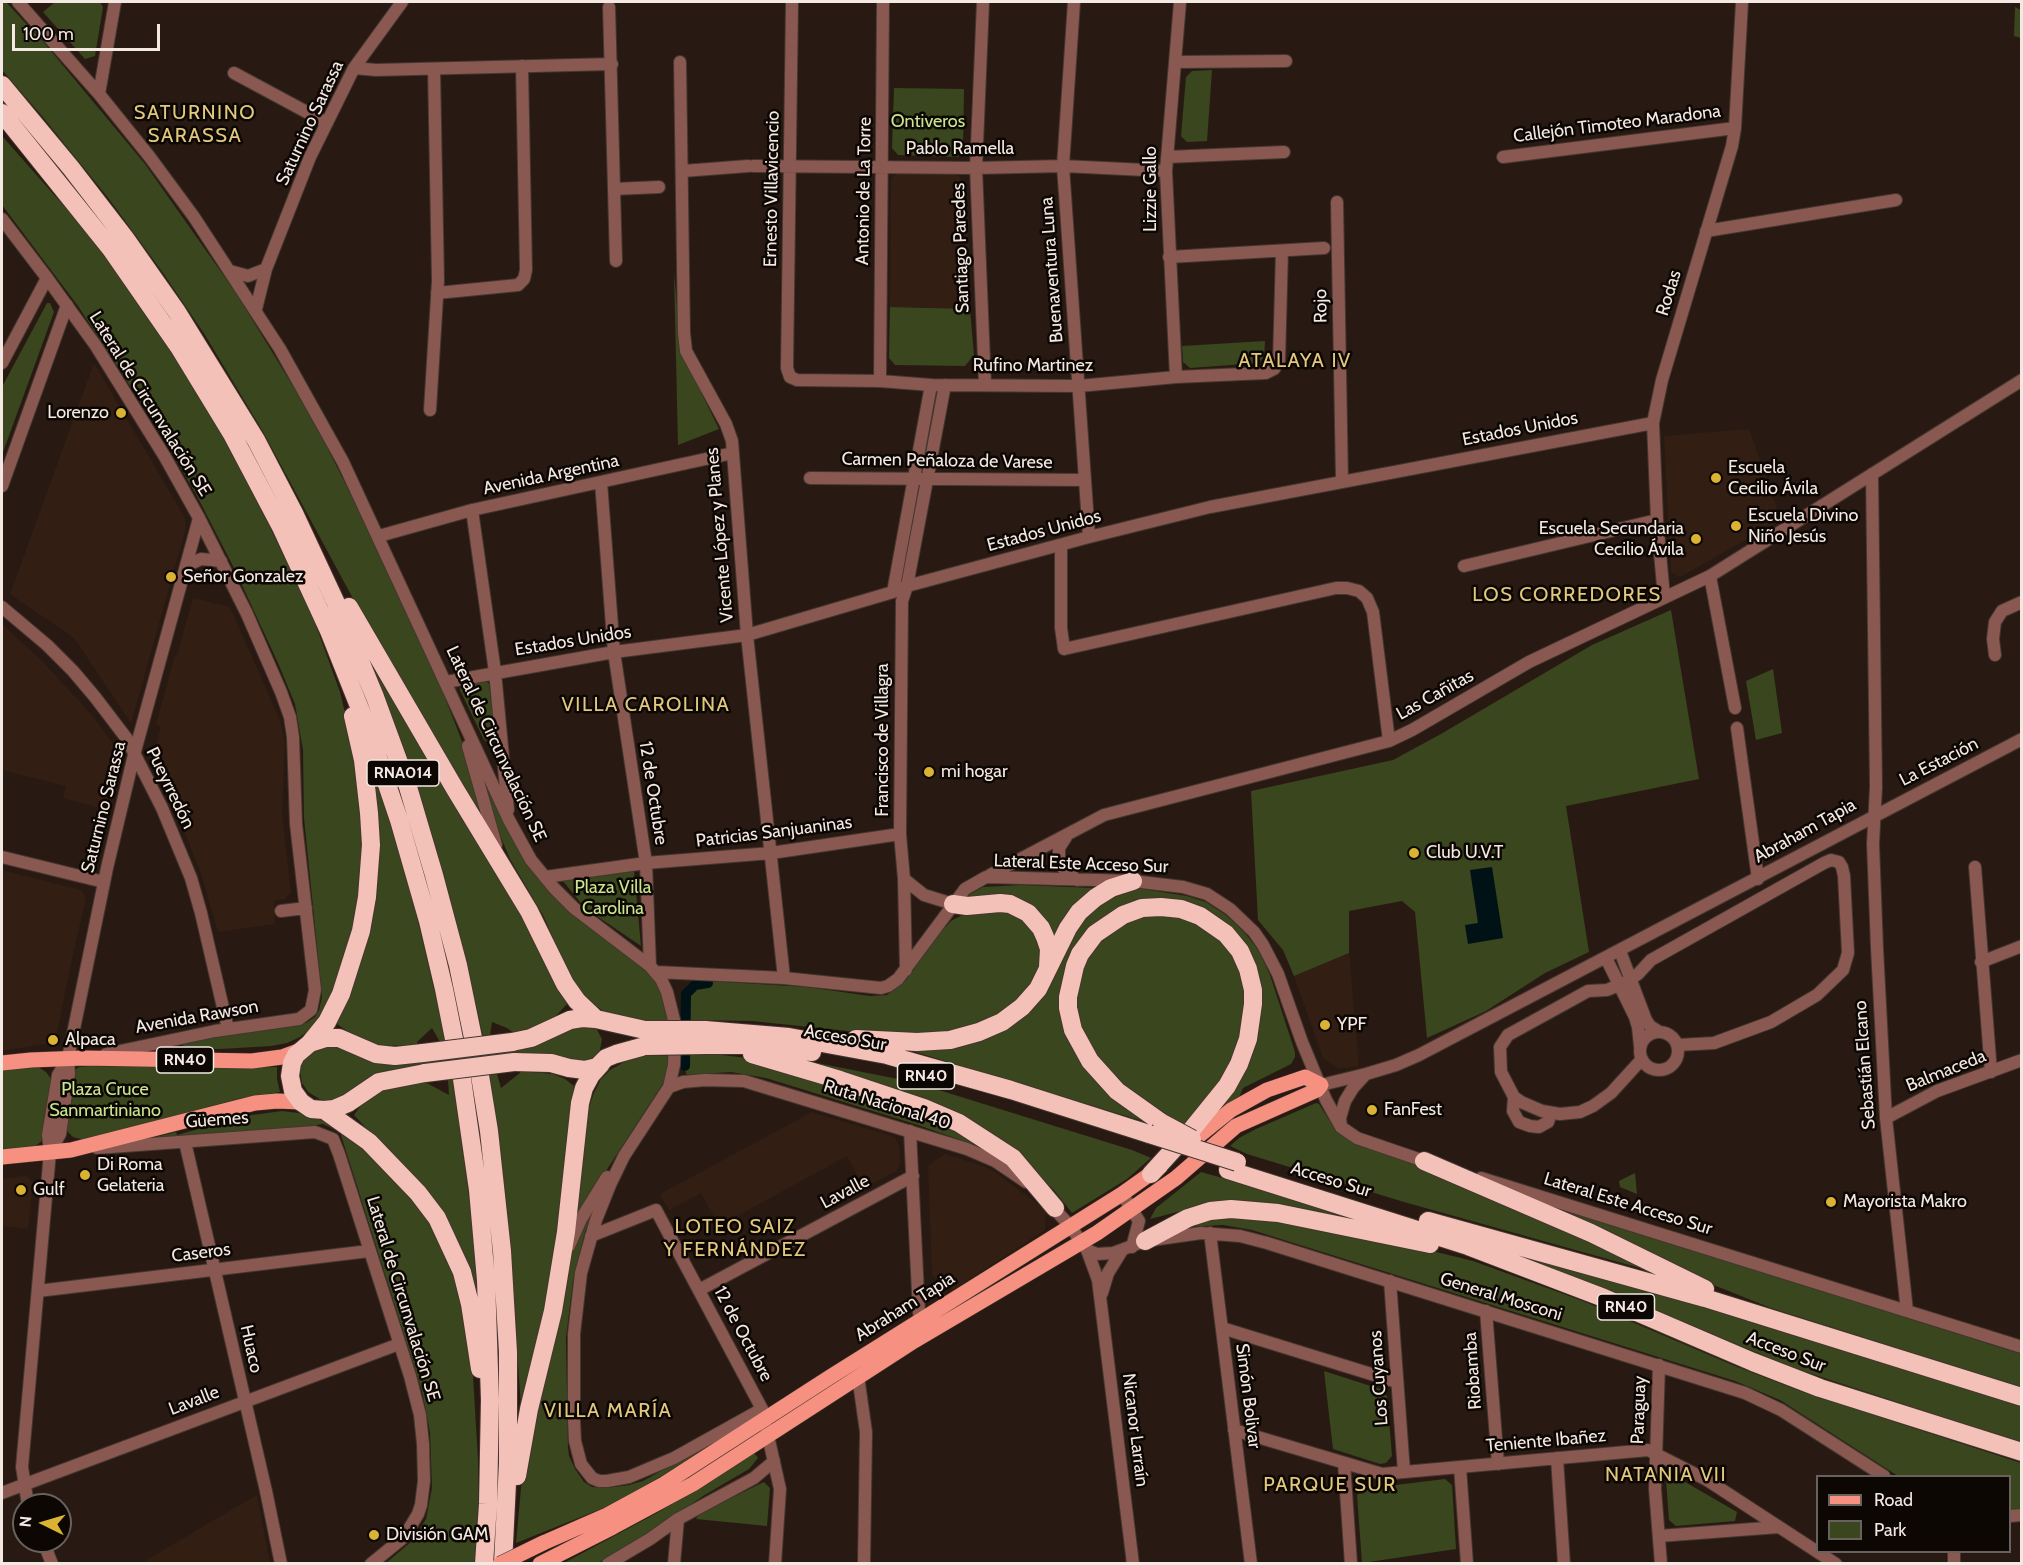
<!DOCTYPE html>
<html>
<head>
<meta charset="utf-8">
<style>
	body { margin:0 }
	#map { position:relative; width:2023px; height:1565px; overflow:hidden; background:#281a12; font-family:Cabin,sans-serif }
	canvas { display:block }
	.frame { position:absolute; inset:0; border:3px solid #f3e8e2; pointer-events:none }
	.legend { position:absolute; left:1816px; top:1475px; width:195px; height:78px; box-sizing:border-box; background:#0d0704; border:2px solid #69615d; margin:0; padding:8px 10px; list-style:none; font-size:18px; color:#f3e8e2 }
	.legend li { display:flex; align-items:center; gap:12px; height:30px }
	.legend b { width:30px; border:2px solid #69615d }
	.north { position:absolute; left:12px; top:1493px; width:60px; height:60px; box-sizing:border-box; background:#0d0704; border:2px solid #69615d; border-radius:50%; rotate:275deg; font-size:16px; font-weight:700; line-height:24px; text-align:center; color:#f3e8e2 }
	.north::after { content:''; display:block; margin:auto; width:21px; height:27px; background:#dab333; clip-path:polygon(50% 0,100% 100%,50% 72%,0 100%) }
	.scale { position:absolute; left:12px; top:24px; width:148px; height:27px; box-sizing:border-box; border:3px solid #f3e8e2; border-top:0; padding-left:8px; font-size:18px; line-height:21px; white-space:nowrap; color:#f3e8e2; -webkit-text-stroke:4px #0d0704; paint-order:stroke }
</style>
</head>
<body>
<div id="map">
<canvas width="2023" height="1565"></canvas>
<div class="frame"></div>
<ul class="legend">
<li><b style="height:8px;background:#f69182"></b>Road</li>
<li><b style="height:16px;background:#3a461d"></b>Park</li>
</ul>
<div class="north">N</div>
<div class="scale">100 m</div>
</div>
<script>
const g = document.querySelector('canvas').getContext('2d');
g.lineJoin = 'round';
function fillPath(path, color) {
  g.fillStyle = color;
  g.fill(path, 'evenodd');
}
function poly(rows) {
  const path = new Path2D();
  for (const r of rows) {
    if (r.length === 3) {
      path.moveTo(r[0] + r[2], r[1]);
      path.arc(r[0], r[1], r[2], 0, 2 * Math.PI);
      continue;
    }
    path.moveTo(r[0], r[1]);
    for (let i = 2; i < r.length; i += 2) path.lineTo(r[i], r[i + 1]);
  }
  return path;
}
function stroke(path, color, width, dash) {
  g.strokeStyle = color;
  g.lineWidth = width;
  g.lineCap = dash ? 'butt' : 'round';
  g.setLineDash(dash || []);
  g.stroke(path);
}
function write(font, color, halo, rows, align = 'center') {
  g.font = font + ' Cabin,sans-serif';
  g.lineWidth = 5;
  g.setLineDash([]);
  g.textBaseline = 'middle';
  g.strokeStyle = halo;
  g.fillStyle = color;
  for (const [text, x, y, turn = 0] of rows) {
    g.save();
    g.translate(x, y);
    g.rotate((+turn || 0) * Math.PI / 180);
    g.textAlign = isNaN(turn) ? turn : align;
    if (halo) g.strokeText(text, 0, 0);
    g.fillText(text, 0, 0);
    g.restore();
  }
}
const built = poly([
	[898,172,955,173,961,178,969,244,970,309,890,307,891,179],
	[94,363,185,518,186,528,131,723,74,638,10,594],
	[1749,429,1781,520,1680,577,1671,572,1664,436],
	[193,598,230,607,280,720,285,743,282,814,291,892,285,899,274,901,275,924,218,932,200,871,183,828,151,765,161,726,156,724,175,655,177,655],
	[2,624,43,662,91,714,122,756,108,810,63,798,66,786,2,770],
	[2,870,81,890,86,898,70,968,56,1037,51,1043,2,1051],
	[1349,953,1359,1066,1339,1069,1323,1058,1294,976],
	[812,1112,895,1137,899,1146,900,1164,896,1171,864,1188,847,1156,719,1226,701,1193,669,1210,660,1194],
	[945,1154,983,1166,995,1172,1046,1210,1045,1230,953,1290,932,1275,928,1166],
	[26,1176,33,1182,28,1229,2,1226,2,1179],
	[257,1495,270,1563,142,1563,214,1520]
]);
const green = poly([
	[2,2,6,2,46,45,145,164,236,293,293,386,319,431,357,507,440,685,465,749,484,822,357,606,262,430,205,335,163,273,109,199,42,116,2,70],
	[55,2,100,2,103,7,95,56,85,59,43,12],
	[2015,7,2021,10,2021,38,2014,36],
	[1212,70,1207,141,1187,142,1181,136,1186,77,1192,71],
	[894,88,964,89,963,151,958,157,898,155,892,148],
	[2,136,79,223,115,270,167,346,212,418,242,470,311,612,340,692,353,746,365,848,355,918,345,958,323,1013,311,1029,300,1037,287,1043,271,1046,220,1049,193,1048,183,1046,182,1044,183,1042,214,1035,306,1023,315,1017,319,1010,322,997,321,986,304,818,303,750,295,704,278,663,236,572,197,496,158,429,78,306,2,205],
	[674,272,681,351,719,429,678,445],
	[47,303,50,303,54,312,2,455,2,387],
	[890,307,970,309,974,355,965,366,895,365,889,358],
	[1265,341,1264,357,1258,363,1190,368,1183,362,1182,346],
	[1671,610,1699,779,1566,806,1589,952,1545,973,1486,1011,1427,1038,1415,912,1402,901,1349,911,1349,953,1294,976,1283,950,1258,920,1251,791,1393,760,1441,734,1592,645],
	[369,656,524,917,555,983,567,1004,554,1018,532,1029,514,1033,507,1028,492,1022,490,1035,483,1036,460,936,436,848,407,757],
	[1773,669,1782,733,1756,740,1746,681],
	[479,679,486,681,489,684,495,734,494,738,490,743,484,740,460,690,461,685],
	[372,769,394,831,413,900,446,1041,440,1042,432,1028,417,1042,417,1045,379,1046,359,1039,337,1024,344,1009,363,944],
	[485,781,525,861,541,882,567,909,652,976,660,988,668,1021,645,1023,605,1012,590,1002,579,991,568,972,544,917,510,859,495,823],
	[634,871,641,946,585,908,563,881],
	[1021,885,1094,888,1055,948,1044,924,963,898,983,887],
	[1125,886,1187,896,1206,902,1226,915,1245,933,1259,951,1270,975,1295,1052,1295,1057,1291,1064,1243,1088,1239,1097,1217,1112,1235,1079,1250,963,1178,904,1087,937,1071,1033,1156,1125,912,1051,912,1047,1005,1026,1076,923],
	[995,908,1018,914,1038,934,1043,968,1008,1013,945,1035,857,1032,752,1021,685,1020,686,1001,688,993,695,986,708,985,709,981,807,987,870,996,887,995,905,981,940,933,951,921,964,914],
	[1162,912,1201,922,1235,952,1249,1001,1234,1065,1187,1127,1167,1118,1118,1083,1085,1042,1075,1002,1088,951,1131,917],
	[569,1026,596,1028,602,1039,599,1055,587,1062,542,1054,513,1054,513,1050],
	[328,1045,424,1061,424,1064,378,1074,336,1101,323,1101,308,1092,302,1083,300,1070,302,1061,309,1052],
	[646,1055,669,1056,664,1082,576,1217,589,1107,594,1093,601,1079,610,1070,624,1062],
	[686,1055,722,1055,747,1058,937,1118,989,1150,918,1125,766,1078,731,1072,687,1075,685,1070],
	[802,1060,898,1079,929,1087,1132,1150,1151,1158,1127,1179,1072,1213,1053,1189,999,1142],
	[90,1066,224,1068,277,1067,277,1079,280,1092,242,1098,90,1139,81,1139,73,1137,66,1130,75,1070,79,1067],
	[38,1067,46,1072,51,1079,43,1140,33,1148,2,1151,2,1069],
	[520,1071,553,1074,565,1079,574,1086,556,1259,521,1408,509,1228,490,1075,497,1074,501,1088,520,1073],
	[453,1079,472,1220,479,1314,416,1182,354,1115,365,1100,381,1090,423,1081,449,1095,448,1080],
	[1316,1103,1319,1104,1333,1126,1347,1138,1472,1185,1661,1274,1404,1202,1247,1154,1230,1146,1239,1138,1256,1129],
	[282,1111,307,1114,321,1120,330,1124,354,1141,383,1168,420,1209,429,1220,449,1254,468,1332,473,1376,478,1459,478,1516,475,1564,386,1563,412,1541,426,1519,432,1488,430,1432,422,1391,340,1132,323,1124,302,1127,151,1138,176,1132,177,1135,245,1116],
	[1201,1172,1219,1177,1372,1225,1185,1210,1150,1219,1156,1208],
	[1635,1173,1637,1194,1620,1187,1619,1181],
	[1539,1202,2021,1354,2021,1387,1771,1308,1691,1276],
	[596,1206,585,1232,573,1280,566,1338,568,1448,569,1456,575,1469,584,1482,592,1487,606,1488,629,1485,643,1481,746,1424,642,1488,606,1507,516,1543,521,1488,532,1421,567,1263,578,1234],
	[1230,1213,1424,1249,1473,1261,1583,1301,1735,1366,1803,1392,2021,1463,2021,1509,2010,1509,2010,1476,1898,1476,1780,1400,1735,1381,1252,1230,1223,1225,1185,1227],
	[1500,1248,1574,1268,2021,1404,2021,1443,1794,1368,1616,1294,1543,1267],
	[1324,1371,1380,1389,1387,1396,1392,1456,1386,1463,1380,1464,1333,1449],
	[752,1454,755,1454,758,1458,749,1469,703,1496,652,1532,598,1563,562,1564,657,1513],
	[1673,1475,1737,1512,1735,1521,1676,1526,1669,1520,1666,1480],
	[1445,1479,1452,1485,1456,1549,1362,1563,1357,1495,1363,1489],
	[764,1482,770,1488,767,1526,696,1519,700,1513]
]);
const water = poly([
	[1492,867,1503,938,1468,944,1465,925,1478,923,1470,870]
]);
const canal = poly([
	[685,1066,686,994,695,985,708,983]
]);
const minor = poly([
	[18,2,99,94,149,156,194,217,280,349,343,462,509,820,531,860,554,888,574,908,650,966,661,979,667,992,674,1020,675,1035,674,1065,669,1087,624,1156,610,1185,596,1220,581,1273,574,1334,574,1420,575,1441,581,1464,592,1478,599,1481,607,1481,629,1477,674,1458,762,1409],
	[792,2,787,368,790,377,797,380,880,381,931,385,1079,386,1176,377,1266,373,1274,369,1279,361,1282,251],
	[983,2,976,168,985,384],
	[1074,2,1063,166,1089,537],
	[609,7,616,261],
	[680,62,684,333,686,351,726,424,732,441,747,635,784,978],
	[1176,62,1286,61],
	[354,68,376,70,612,64],
	[234,73,327,123],
	[99,94,115,2],
	[1167,157,1284,152],
	[1503,157,1735,128],
	[753,166,976,168,1063,166,1166,171],
	[683,171,748,166],
	[614,189,659,187],
	[1337,202,1342,481],
	[2,219,47,278,96,346,165,457,199,518,247,614,281,692,290,717,293,737,296,824,315,990,311,1010,299,1019,215,1031,106,1054],
	[1706,231,1896,200],
	[1169,257,1324,248],
	[230,271,248,276,266,269],
	[437,293,518,285,524,279,526,270,522,66],
	[256,309,266,269,310,157,354,68,402,2],
	[2,363,47,278],
	[1176,377,1166,171,1180,2],
	[880,381,883,2],
	[430,410,438,281,434,69],
	[1872,474,1876,787,1873,844,1877,948,1886,1118,1907,1311],
	[810,478,1085,480],
	[601,482,614,652,646,863,650,966],
	[2,486,67,305],
	[472,510,495,672,508,810],
	[379,536,472,510,733,453],
	[1061,546,1061,628,1064,649,1336,588,1347,588,1359,591,1367,598,1373,612,1389,741],
	[186,566,201,559,221,561],
	[1464,566,1657,520],
	[1710,576,1735,708],
	[893,592,931,385],
	[1664,597,1657,520,1653,423,1662,380,1732,146,1735,128,1742,2],
	[2,607,47,645,73,671,95,697,127,739,162,808,191,878,201,913,228,1029],
	[1995,655,1993,639,1995,622,2002,611,2022,602],
	[446,682,614,652,747,635,893,592,907,586,1089,537,1210,507,1653,423],
	[1737,728,1758,879],
	[468,746,496,845],
	[1066,837,1059,848,1059,858,1064,869,1077,880],
	[2,857,104,882],
	[1975,867,1991,1072],
	[990,875,1104,815,1389,741,1412,730,1529,662,1710,576,2022,380],
	[545,877,646,863,771,853,900,834],
	[904,879,924,895,953,904],
	[281,911,306,908],
	[1620,951,1646,1020,1650,1026,1658,1031],
	[1606,958,1635,1017,1638,1027,1640,1046],
	[1981,962,2022,946],
	[906,970,904,879,900,834,902,601,907,586,945,385],
	[656,972,784,978,881,988,888,986,898,979,965,889,986,877,1133,881,1183,887,1207,894,1230,909,1254,932,1263,945,1278,974,1302,1042,1326,1100,1341,1127,1357,1138,1430,1163],
	[1659,1051,19],
	[1642,1059,1611,1093,1593,1106,1580,1112,1560,1114,1542,1111,1521,1102,1514,1097,1501,1072,1500,1047,1508,1035,1588,991,1607,990,1626,982,1638,974,1651,960,1824,863,1831,860,1839,862,1842,867,1844,876,1848,953,1843,970,1817,995,1771,1022,1714,1043,1678,1045],
	[1321,1085,1366,1074,1396,1065,1419,1055,2022,739],
	[669,1087,683,1082,705,1080,744,1081,967,1149,995,1161,1026,1182],
	[1514,1097,1513,1111,1519,1122,1530,1126,1539,1127,1548,1122,1551,1113],
	[1886,1118,1937,1091,2022,1060],
	[1341,1127,1340,1118,1345,1101,1353,1088,1364,1076],
	[910,1131,919,1313,926,1325],
	[185,1142,266,1491,281,1564],
	[97,1148,315,1132,333,1139,339,1154,410,1376,420,1415,423,1444,424,1481,421,1505,418,1514,404,1537,371,1564],
	[50,1152,60,1134,69,1074,68,1058,107,868,134,755,199,518],
	[1481,1178,2022,1347],
	[1122,1194,1139,1221,1132,1247],
	[1050,1204,1070,1226,1087,1250,1098,1280,1133,1564],
	[1210,1233,1251,1564],
	[591,1236,656,1210,762,1409,780,1489,775,1564],
	[569,1246,581,1219,607,1177],
	[1087,1250,1097,1254,1113,1253,1145,1241,1201,1233,1240,1236,1267,1243,1745,1393,1781,1410,1884,1476],
	[1390,1281,1404,1472],
	[699,1290,913,1176],
	[38,1291,369,1251],
	[1102,1293,1108,1273,1121,1252],
	[1486,1311,1498,1464],
	[1222,1328,1397,1382],
	[1659,1365,1655,1489,1661,1564],
	[858,1376,866,1432,864,1564],
	[1234,1430,1382,1474,1648,1450,1707,1480,1836,1564],
	[1557,1458,1564,1564],
	[1344,1463,1351,1564],
	[1460,1467,1467,1564],
	[2,1493,399,1344],
	[28,1505,22,1467,50,1152,48,1135,58,1075,68,1059],
	[2010,1516,2022,1515],
	[1659,1536,1779,1527],
	[43,1541,52,1564],
	[1954,1552,1954,1564],
	[608,1564,650,1539,678,1519,754,1478,774,1461],
	[674,1564,678,1519]
]);
const major = poly([
	[2,1063,31,1060,83,1058,252,1061,282,1057,301,1050],
	[2,1157,71,1150,255,1103,277,1101,301,1102],
	[543,1543,607,1515,664,1484,830,1377,1122,1194,1160,1167],
	[540,1564,613,1527,693,1484,914,1341,1097,1233,1176,1178,1236,1126,1317,1090,1321,1085,1305,1077,1267,1090,1231,1110,1185,1147]
]);
const highway = poly([
	[2,85,71,168,125,238,177,312,256,440,295,515,336,603,375,697,408,787,434,875,458,965,477,1057,489,1131,502,1251,508,1352,508,1463,503,1564],
	[2,113,111,249,179,347,232,434,281,527,329,631,370,734,399,820,428,921,444,989,462,1079,478,1190,486,1280,490,1400,488,1504,484,1564],
	[349,607,455,789,529,911,565,984,577,1001,596,1019],
	[953,904,967,906,1000,903,1010,904,1028,913,1041,928,1045,937,1049,949,1048,967],
	[705,1030,789,1037,887,1055,1011,1090,1149,1134],
	[856,1039,917,1042,950,1040,979,1032,1002,1022,1022,1007,1038,989,1068,928,1079,912,1095,898,1111,888,1133,881],
	[512,1042,531,1038,570,1020,582,1018,596,1019,645,1030],
	[310,1043,327,1022,341,994,361,931,367,897,371,845,369,813,363,760,353,716],
	[706,1045,744,1045,812,1052],
	[423,1053,395,1056,376,1054,339,1038,326,1038,310,1043,296,1055,292,1063,290,1076,293,1091,301,1102,311,1109,324,1110,334,1109,348,1103,379,1082,425,1073],
	[752,1054,840,1080,924,1108,959,1123,1013,1158,1055,1208],
	[514,1062,551,1063,569,1068,585,1070,597,1067,606,1058,616,1054,645,1046],
	[324,1110,369,1142,418,1193,437,1218,462,1272,470,1304,480,1369],
	[1424,1161,1591,1233,1705,1289],
	[1228,1170,1468,1246,1604,1298,1753,1362,1820,1388,2022,1452],
	[1151,1174,1193,1128,1227,1086,1239,1064,1248,1039,1253,1004,1253,990,1248,969,1240,951,1226,934,1200,916,1181,909,1161,907,1142,908,1123,915,1095,934,1080,954,1075,966,1068,997,1068,1008,1073,1030,1090,1061,1117,1091,1162,1123],
	[1428,1221,1705,1298,2022,1397],
	[1145,1241,1188,1218,1210,1211,1231,1209,1278,1213,1430,1244],
	[517,1476,529,1409,553,1311,566,1232,580,1103,584,1088,591,1075,601,1064]
]);
const majorBridge = poly([
	[500,1564,543,1543]
]);
const highwayBridge = poly([
	[645,1030,705,1030],
	[645,1046,706,1045],
	[423,1053,512,1042],
	[425,1073,514,1062],
	[1162,1123,1192,1139],
	[1149,1134,1237,1162]
]);
const markers = [
	[121,413,6,"#dab333"],
	[1716,478,6,"#dab333"],
	[1736,526,6,"#dab333"],
	[1696,539,6,"#dab333"],
	[171,577,6,"#dab333"],
	[929,772,6,"#dab333"],
	[1414,853,6,"#dab333"],
	[1325,1025,6,"#dab333"],
	[53,1040,6,"#dab333"],
	[1372,1110,6,"#dab333"],
	[85,1175,6,"#dab333"],
	[21,1190,6,"#dab333"],
	[1831,1202,6,"#dab333"],
	[374,1535,6,"#dab333"]
];
const shields = [
	[403,773,72],
	[185,1060,57],
	[926,1076,57],
	[1626,1307,57]
];
const shieldNames = [
	["RNA014",403,773],
	["RN40",185,1060],
	["RN40",926,1076],
	["RN40",1626,1307]
];
const parkNames = [
	["Ontiveros",928,122],
	["Plaza Villa",613,888],
	["Carolina",613,909],
	["Plaza Cruce",105,1090],
	["Sanmartiniano",105,1111]
];
const streetNames = [
	["Saturnino Sarassa",310,123,-65],
	["Callejón Timoteo Maradona",1617,124,-7],
	["Pablo Ramella",960,149],
	["Ernesto Villavicencio",772,189,-89],
	["Lizzie Gallo",1151,189,-90],
	["Antonio de La Torre",864,191,-89],
	["Santiago Paredes",961,248,-92],
	["Buenaventura Luna",1052,270,-94],
	["Rodas",1669,293,-73],
	["Rojo",1321,306,-91],
	["Rufino Martinez",1033,366],
	["Lateral de Circunvalación SE",150,404,58],
	["Estados Unidos",1520,429,-11],
	["Carmen Peñaloza de Varese",947,461,1],
	["Avenida Argentina",551,475,-12],
	["Estados Unidos",1044,531,-15],
	["Vicente López y Planes",720,535,-95],
	["Estados Unidos",573,641,-9],
	["Las Cañitas",1435,695,-29],
	["Francisco de Villagra",883,740,-90],
	["Lateral de Circunvalación SE",496,744,65],
	["La Estación",1939,762,-27],
	["Pueyrredón",170,788,64],
	["12 de Octubre",653,793,81],
	["Saturnino Sarassa",104,807,-76],
	["Abraham Tapia",1805,831,-29],
	["Patricias Sanjuaninas",774,832,-7],
	["Lateral Este Acceso Sur",1081,864,2],
	["Avenida Rawson",197,1017,-10],
	["Acceso Sur",845,1038,10],
	["Sebastián Elcano",1865,1065,-94],
	["Balmaceda",1946,1071,-22],
	["Ruta Nacional 40",887,1105,17],
	["Güemes",217,1120,-4],
	["Acceso Sur",1331,1180,17],
	["Lavalle",845,1192,-28],
	["Lateral Este Acceso Sur",1628,1204,17],
	["Caseros",201,1253,-7],
	["General Mosconi",1501,1297,17],
	["Lateral de Circunvalación SE",403,1299,73],
	["Abraham Tapia",905,1307,-32],
	["12 de Octubre",743,1334,62],
	["Huaco",251,1349,77],
	["Acceso Sur",1786,1352,21],
	["Riobamba",1473,1371,-94],
	["Los Cuyanos",1379,1378,-94],
	["Simón Bolivar",1248,1396,83],
	["Lavalle",194,1401,-21],
	["Paraguay",1639,1410,-88],
	["Nicanor Larraín",1135,1430,83],
	["Teniente Ibañez",1546,1441,-5]
];
const poiNames = [
	["Lorenzo",109,413,"right"],
	["Escuela",1728,468],
	["Cecilio Ávila",1728,489],
	["Escuela Divino",1748,516],
	["Niño Jesús",1748,537],
	["Escuela Secundaria",1684,529,"right"],
	["Cecilio Ávila",1684,550,"right"],
	["Señor Gonzalez",183,577],
	["mi hogar",941,772],
	["Club U.V.T",1426,853],
	["YPF",1337,1025],
	["Alpaca",65,1040],
	["FanFest",1384,1110],
	["Di Roma",97,1165],
	["Gelateria",97,1186],
	["Gulf",33,1190],
	["Mayorista Makro",1843,1202],
	["División GAM",386,1535]
];
const neighbourhoodNames = [
	["SATURNINO",195,113],
	["SARASSA",195,136],
	["ATALAYA IV",1295,361],
	["LOS CORREDORES",1567,595],
	["VILLA CAROLINA",646,705],
	["LOTEO SAIZ",735,1227],
	["Y FERNÁNDEZ",735,1250],
	["VILLA MARÍA",608,1411],
	["NATANIA VII",1666,1475],
	["PARQUE SUR",1330,1485]
];
fillPath(built, '#321e12');
fillPath(green, '#3a461d');
fillPath(water, '#001216');
stroke(canal, '#001216', 10);
stroke(minor, '#44372f', 14);
stroke(major, '#44372f', 16);
stroke(highway, '#44372f', 20);
stroke(minor, '#895850', 12);
stroke(major, '#f69182', 15);
stroke(highway, '#f3c1b8', 18);
stroke(majorBridge, '#44372f', 16, []);
stroke(highwayBridge, '#44372f', 20, []);
stroke(majorBridge, '#f69182', 15);
stroke(highwayBridge, '#f3c1b8', 18);
for (const [x, y, r, color] of markers) {
  const dot = new Path2D();
  dot.arc(x, y, r, 0, 2 * Math.PI);
  g.fillStyle = color;
  g.fill(dot);
  stroke(dot, '#0d0704', 2);
}
for (const [x, y, w] of shields) {
  const box = new Path2D();
  box.roundRect(x - w / 2, y - 13, w, 26, 4.5);
  g.fillStyle = '#0d0704';
  g.fill(box);
  stroke(box, '#f3e8e2', 1.5);
}
write('bold 16px', '#f3e8e2', null, shieldNames);
write('18px', '#c9e58d', '#0d0704', parkNames);
write('18px', '#f3e8e2', '#0d0704', streetNames);
write('18px', '#f3e8e2', '#0d0704', poiNames, 'left');
g.letterSpacing = '1.5px';
write('20px', '#e2c87c', '#0d0704', neighbourhoodNames);
g.letterSpacing = '0px';
</script>
</body>
</html>
